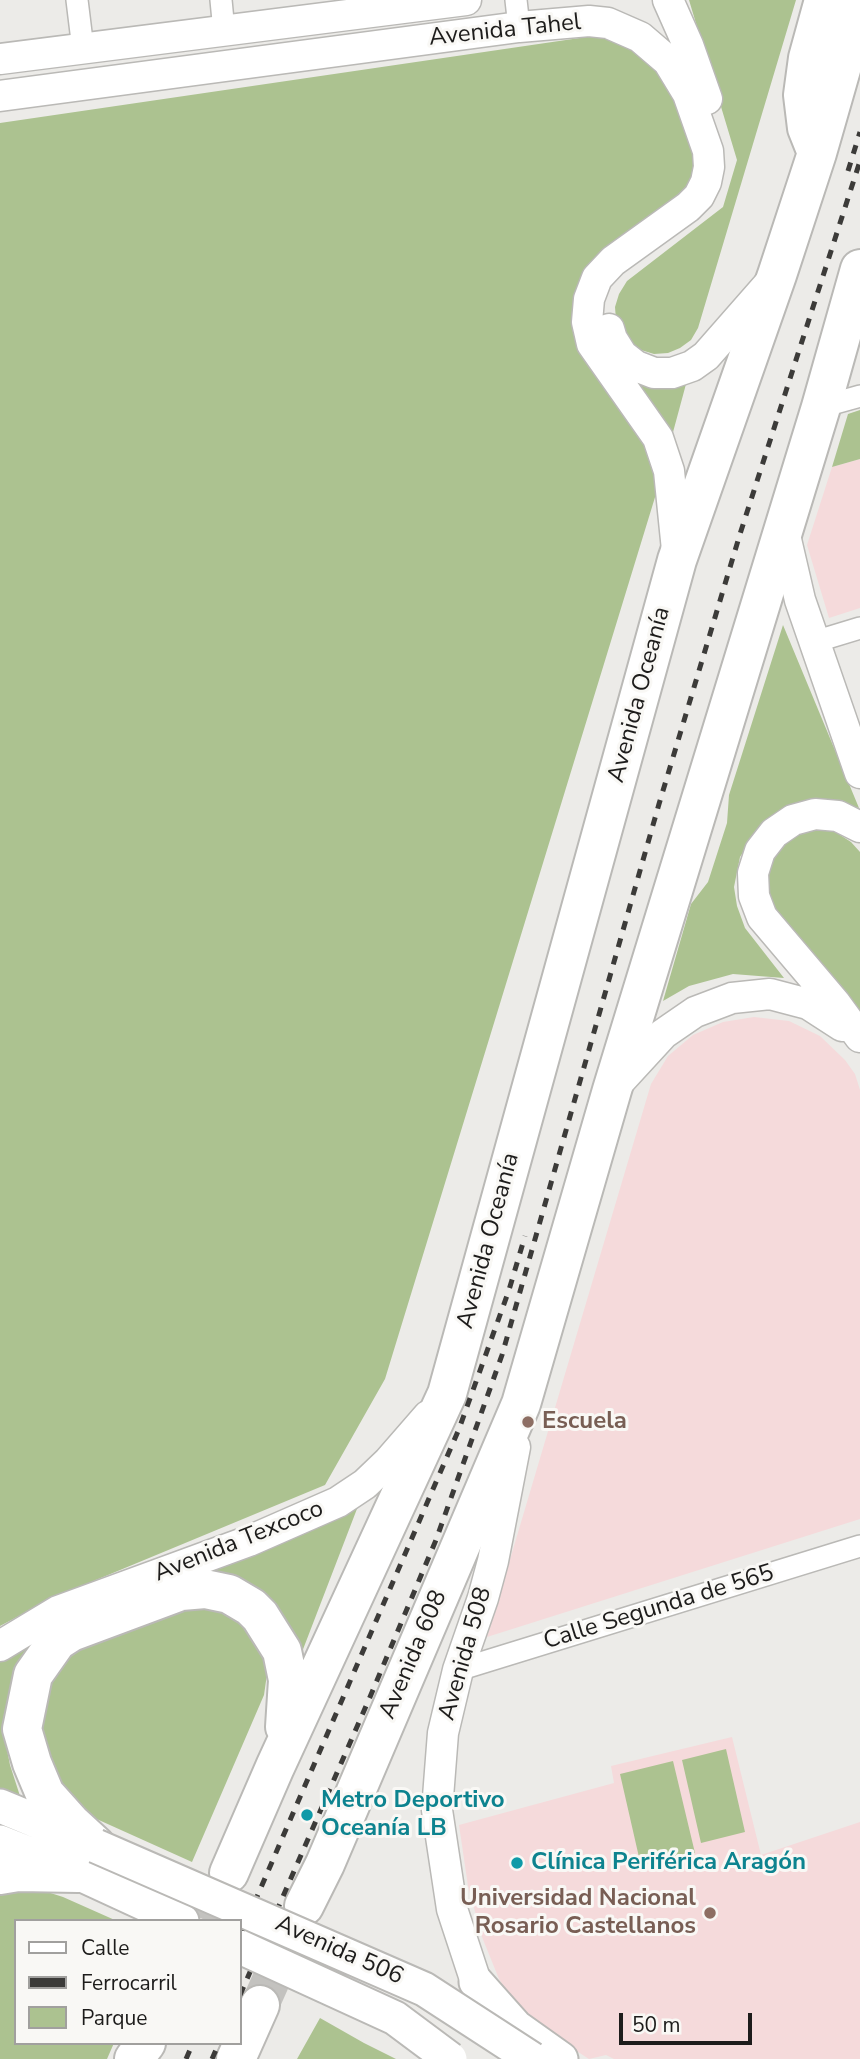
<!DOCTYPE html>
<html>
<head>
<meta charset="utf-8">
<style>
	body { margin:0 }
	#map { position:relative; width:860px; height:2059px; overflow:hidden; background:#ecebe8; font-family:"Nunito Sans",sans-serif }
	canvas { display:block }
	.legend { position:absolute; left:14px; top:1919px; width:228px; height:126px; box-sizing:border-box; background:#f9f8f5; border:2px solid #a1a09e; margin:0; padding:9px 12px; list-style:none; font-size:21px; color:#1d1c1b }
	.legend li { display:flex; align-items:center; gap:14px; height:35px }
	.legend b { width:35px; border:2px solid #a1a09e }
	.scale { position:absolute; left:619px; top:2013px; width:133px; height:32px; box-sizing:border-box; border:4px solid #1d1c1b; border-top:0; padding-left:9px; font-size:21px; line-height:24px; white-space:nowrap; color:#1d1c1b; -webkit-text-stroke:5px #f9f8f5; paint-order:stroke }
</style>
</head>
<body>
<div id="map">
<canvas width="860" height="2059"></canvas>
<ul class="legend">
<li><b style="height:9px;background:#fff"></b>Calle</li>
<li><b style="height:9px;background:#3c3b39"></b>Ferrocarril</li>
<li><b style="height:19px;background:#acc290"></b>Parque</li>
</ul>
<div class="scale">50 m</div>
</div>
<script>
const g = document.querySelector('canvas').getContext('2d');
g.lineJoin = 'round';
function fillPath(path, color) {
  g.fillStyle = color;
  g.fill(path, 'evenodd');
}
function poly(rows) {
  const path = new Path2D();
  for (const r of rows) {
    path.moveTo(r[0], r[1]);
    for (let i = 2; i < r.length; i += 2) path.lineTo(r[i], r[i + 1]);
  }
  return path;
}
function stroke(path, color, width, dash) {
  g.strokeStyle = color;
  g.lineWidth = width;
  g.lineCap = dash ? 'butt' : 'round';
  g.setLineDash(dash || []);
  g.stroke(path);
}
function write(font, color, halo, rows, align = 'center') {
  g.font = font + ' "Nunito Sans",sans-serif';
  g.lineWidth = 6;
  g.setLineDash([]);
  g.textBaseline = 'middle';
  g.strokeStyle = halo;
  g.fillStyle = color;
  for (const [text, x, y, turn = 0] of rows) {
    g.save();
    g.translate(x, y);
    g.rotate((+turn || 0) * Math.PI / 180);
    g.textAlign = isNaN(turn) ? turn : align;
    if (halo) g.strokeText(text, 0, 0);
    g.fillText(text, 0, 0);
    g.restore();
  }
}
const education = poly([
	[860,459,860,608,829,618,807,545,832,467],
	[754,1017,789,1021,820,1036,845,1060,855,1074,860,1090,860,1519,487,1637,651,1084,668,1056,693,1035,723,1022],
	[732,1737,761,1855,860,1822,860,2059,614,2059,606,2055,589,2059,541,2028,510,1997,499,1979,482,1937,468,1886,459,1825,614,1783,611,1766]
]);
const green = poly([
	[689,0,796,0,698,328,691,340,680,348,668,353,654,354,641,350,630,343,616,320,615,307,619,294,627,281,723,207,737,160],
	[600,35,622,39,667,78,698,154,696,174,687,192,580,295,576,343,645,434,654,466,656,494,385,1379,325,1485,55,1597,0,1626,0,123],
	[632,373,689,373,669,447],
	[860,410,860,459,832,467,848,414],
	[783,625,859,808,837,803,753,837,740,857,734,887,737,906,745,928,784,978,733,974,689,986,663,1001,691,904,708,882,727,823,729,795],
	[816,828,834,831,851,842,860,852,860,1023,770,909,763,873,770,856,797,832],
	[360,1501,297,1665,288,1635,180,1580],
	[198,1604,240,1616,262,1648,267,1674,264,1695,192,1862,81,1812,40,1754,39,1703,48,1678,69,1654,89,1638],
	[58,1623,4,1734,10,1765,20,1796,0,1789,0,1658],
	[726,1749,745,1832,701,1843,682,1760],
	[673,1761,695,1853,641,1866,620,1774],
	[35,1888,63,1897,117,1921,16,1921,16,2043,114,2043,107,2059,0,2059,0,1889],
	[320,2018,364,2043,396,2059,297,2059]
]);
const highwayTunnel = poly([
	[207,1921,229,1873],
	[260,2005,304,1906]
]);
const street = poly([
	[77,0,83,49],
	[221,0,224,31],
	[516,0,519,27],
	[821,407,860,396],
	[814,642,860,628],
	[458,1670,860,1546]
]);
const secondary = poly([
	[668,0,688,45,707,99],
	[0,59,466,0],
	[0,96,519,27,589,21,608,23,640,37,668,61,688,94,708,151,709,167,706,182,699,196,688,207,613,261,597,278,589,299,587,322,592,344,658,438,669,471,677,550],
	[609,329,612,339,622,355,636,366,654,373,672,373,692,366,706,356,770,283],
	[784,531,800,600,860,773],
	[860,827,838,816,815,814,793,820,774,833,760,851,753,873,754,896,762,917,835,1003,860,1037],
	[617,1084,663,1034,695,1012,732,998,770,994,808,1004,842,1026],
	[0,1646,58,1611,249,1541,338,1502,365,1484,388,1462,428,1416],
	[488,2003,476,1982,452,1909,437,1810,443,1733,458,1670,483,1598,493,1561,515,1447]
]);
const primary = poly([
	[0,1806,87,1842],
	[0,1842,78,1873,182,1921],
	[476,1982,516,2027,561,2059]
]);
const highway = poly([
	[817,153,807,128,803,95,808,58,824,0],
	[96,1846,71,1823,45,1794,32,1763,22,1729,33,1675,57,1641,71,1632,181,1591,205,1589,229,1594,251,1607,260,1616,282,1651,288,1680,285,1727],
	[229,1873,275,1767,447,1394,677,560,777,275,817,153,860,3],
	[0,1875,18,1872,78,1873],
	[304,1906,325,1864,521,1404,612,1090,821,407,860,269],
	[134,2059,146,2043],
	[236,2059,260,2005]
]);
const rail = poly([
	[848,171,860,132],
	[240,1936,459,1429,509,1290,525,1236],
	[240,1995,370,1697,436,1540,502,1355,659,804,740,534,860,161],
	[186,2059,193,2043],
	[212,2059,219,2043]
]);
const primaryBridge = poly([
	[96,1846,424,1989,532,2059],
	[240,1947,395,2018,450,2059]
]);
const markers = [
	[528,1422,7,"#8d6e63"],
	[307,1815,7,"#0f9aa8"],
	[517,1863,7,"#0f9aa8"],
	[710,1913,7,"#8d6e63"]
];
const streetNames = [
	["Avenida Tahel",505,31,-6],
	["Avenida Oceanía",640,695,-75],
	["Avenida Oceanía",489,1241,-75],
	["Avenida Texcoco",239,1542,-22],
	["Calle Segunda de 565",659,1608,-17],
	["Avenida 508",466,1654,-74],
	["Avenida 608",414,1655,-67],
	["Avenida 506",339,1951,24]
];
const educationNames = [
	["Escuela",542,1422],
	["Universidad Nacional",696,1899,"right"],
	["Rosario Castellanos",696,1927,"right"]
];
const cultureNames = [
	["Metro Deportivo",321,1801],
	["Oceanía LB",321,1829],
	["Clínica Periférica Aragón",531,1863]
];
fillPath(education, '#f5dadb');
fillPath(green, '#acc290');
stroke(highwayTunnel, '#c3c2bf', 38, [38, 19]);
stroke(street, '#bab9b6', 24);
stroke(secondary, '#bab9b6', 33);
stroke(primary, '#bab9b6', 37);
stroke(highway, '#bab9b6', 42);
stroke(street, '#fff', 21);
stroke(secondary, '#fff', 30);
stroke(primary, '#fff', 33);
stroke(highway, '#fff', 38);
stroke(rail, '#3c3b39', 5, [9, 9]);
stroke(primaryBridge, '#bab9b6', 37, []);
stroke(primaryBridge, '#fff', 33);
for (const [x, y, r, color] of markers) {
  const dot = new Path2D();
  dot.arc(x, y, r, 0, 2 * Math.PI);
  g.fillStyle = color;
  g.fill(dot);
  stroke(dot, '#f9f8f5', 2.5);
}
write('24px', '#1d1c1b', '#f9f8f5', streetNames);
write('bold 24px', '#785e54', '#f9f8f5', educationNames, 'left');
write('bold 24px', '#0d838f', '#f9f8f5', cultureNames, 'left');
</script>
</body>
</html>
